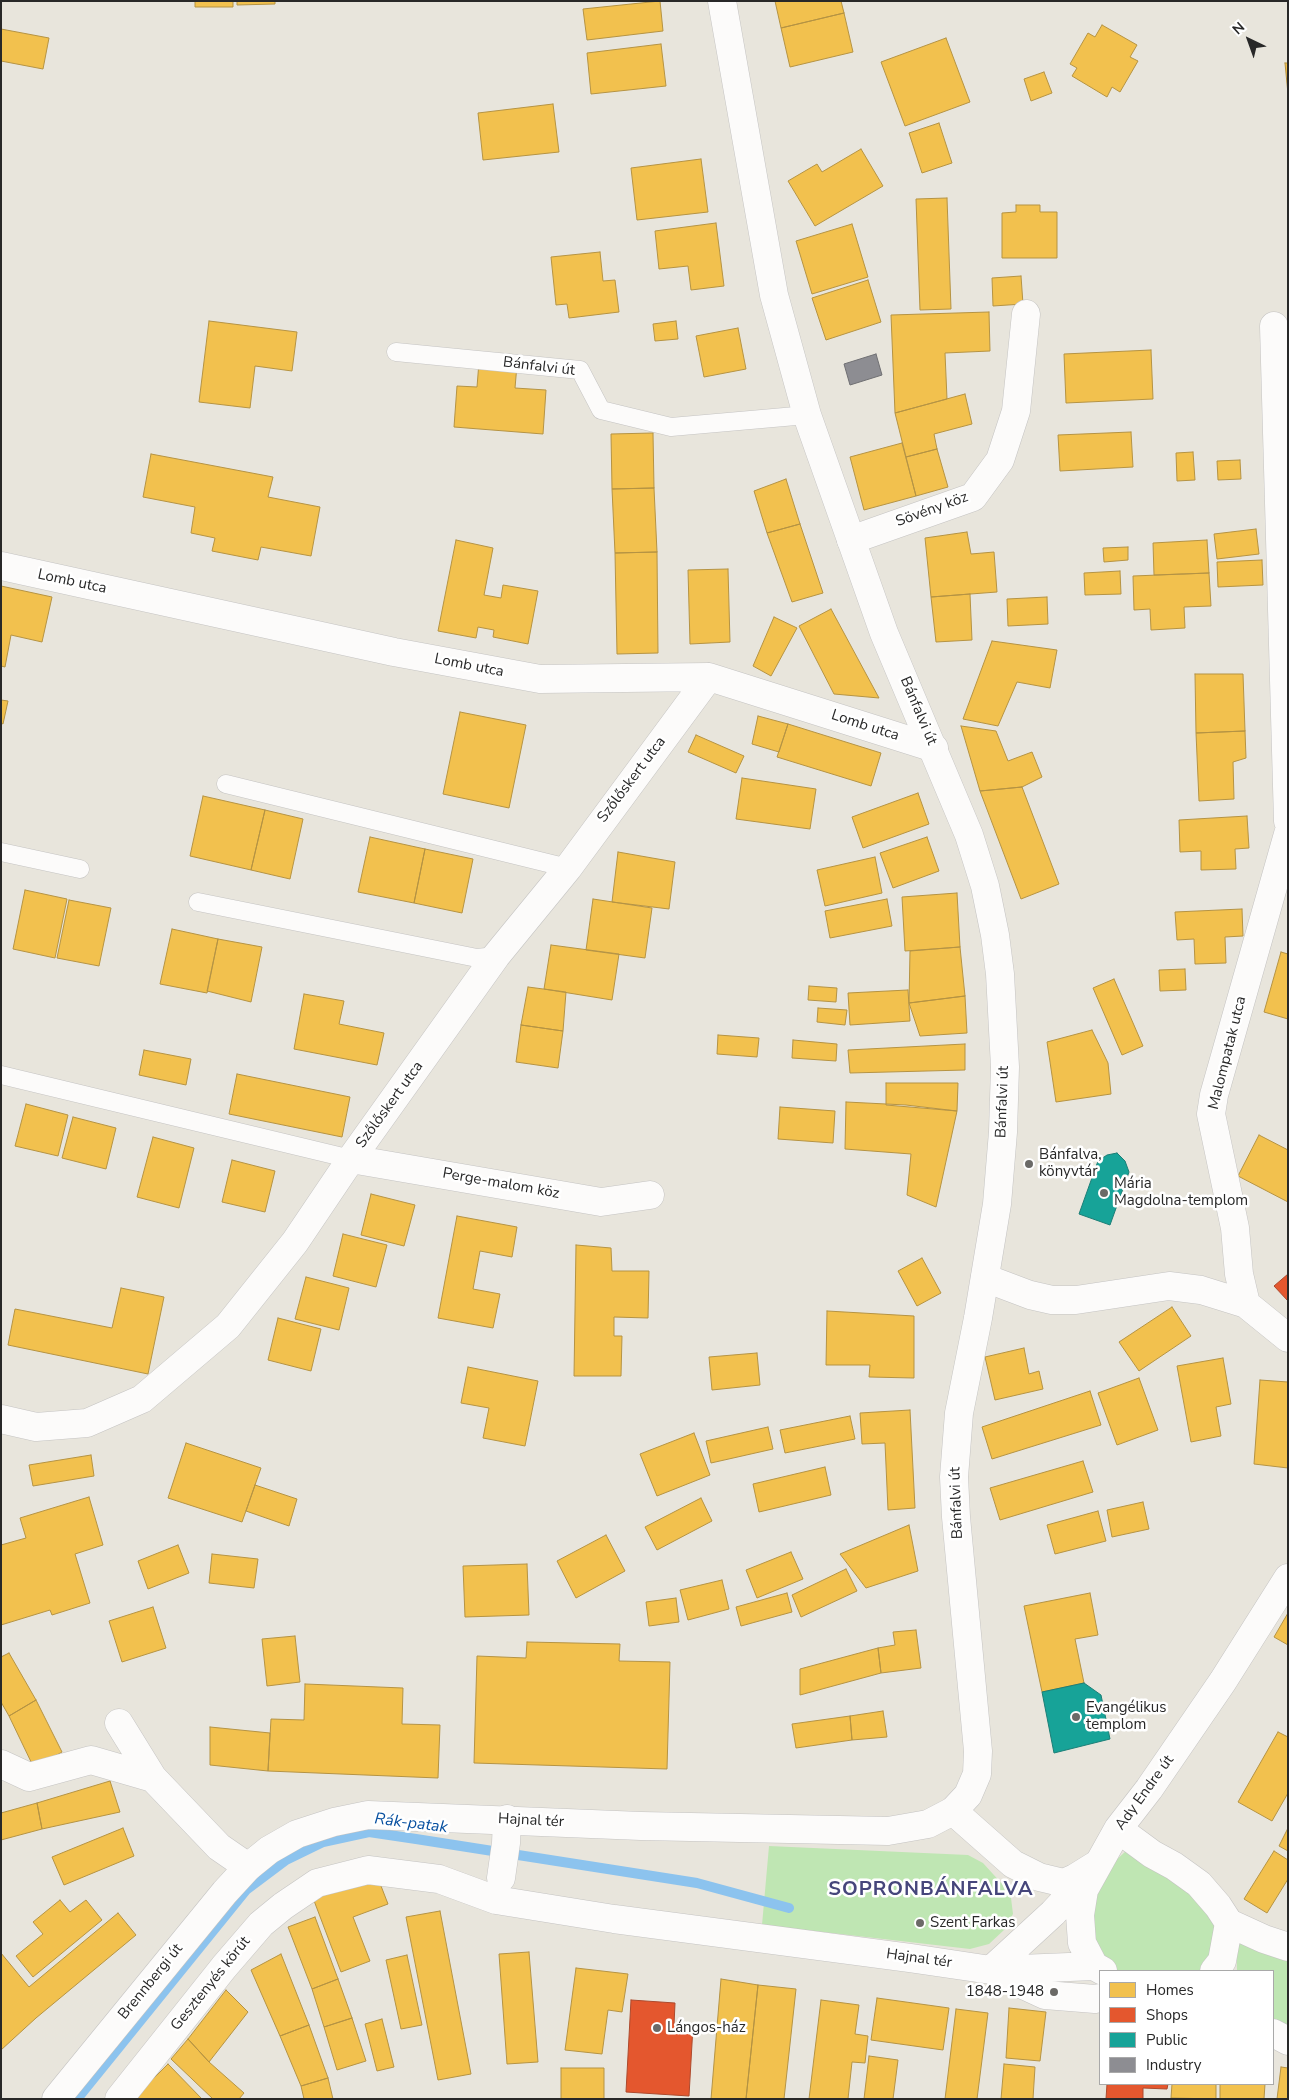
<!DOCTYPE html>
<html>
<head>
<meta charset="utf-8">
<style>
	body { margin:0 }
	#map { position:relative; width:1289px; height:2100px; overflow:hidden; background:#e8e5dc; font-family:"Nunito Sans",sans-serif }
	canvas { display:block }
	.frame { position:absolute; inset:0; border:2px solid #282828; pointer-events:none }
	.legend { position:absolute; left:1099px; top:1970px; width:175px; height:115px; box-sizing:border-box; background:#fff; border:1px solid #a9a9a9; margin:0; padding:6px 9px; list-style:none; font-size:15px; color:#282828 }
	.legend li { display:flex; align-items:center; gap:10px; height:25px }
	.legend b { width:25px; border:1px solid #a9a9a9 }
	.north { position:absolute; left:1224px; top:15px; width:50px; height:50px; -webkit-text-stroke:4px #fff; paint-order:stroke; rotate:318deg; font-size:14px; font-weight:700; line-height:20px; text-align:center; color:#282828 }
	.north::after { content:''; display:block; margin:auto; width:18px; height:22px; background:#282828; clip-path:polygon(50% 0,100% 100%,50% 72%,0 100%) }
</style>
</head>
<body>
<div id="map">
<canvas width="1289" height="2100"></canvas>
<div class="frame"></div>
<ul class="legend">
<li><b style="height:14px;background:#f2c14e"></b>Homes</li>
<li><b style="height:14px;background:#e4572e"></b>Shops</li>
<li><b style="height:14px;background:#17a398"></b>Public</li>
<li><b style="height:14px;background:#8d8d92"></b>Industry</li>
</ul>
<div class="north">N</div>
</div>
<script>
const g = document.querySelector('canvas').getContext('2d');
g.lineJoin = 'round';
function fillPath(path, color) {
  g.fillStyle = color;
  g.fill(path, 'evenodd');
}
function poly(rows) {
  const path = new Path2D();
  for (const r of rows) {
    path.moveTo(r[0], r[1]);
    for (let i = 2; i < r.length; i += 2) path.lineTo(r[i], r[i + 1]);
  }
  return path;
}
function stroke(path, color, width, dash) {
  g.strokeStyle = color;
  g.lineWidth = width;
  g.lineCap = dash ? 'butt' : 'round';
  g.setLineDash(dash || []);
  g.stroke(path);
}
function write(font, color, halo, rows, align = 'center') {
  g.font = font + ' "Nunito Sans",sans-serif';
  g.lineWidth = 5;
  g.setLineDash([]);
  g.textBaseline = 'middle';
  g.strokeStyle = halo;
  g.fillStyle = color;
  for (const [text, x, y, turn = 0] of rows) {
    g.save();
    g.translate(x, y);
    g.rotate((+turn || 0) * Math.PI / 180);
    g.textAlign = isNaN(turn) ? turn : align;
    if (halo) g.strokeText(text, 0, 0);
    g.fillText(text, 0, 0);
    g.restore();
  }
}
const green = poly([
	[769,1846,968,1855,983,1863,1003,1885,1011,1898,1013,1914,1004,1930,989,1944,970,1949,762,1925],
	[1126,1851,1152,1857,1231,1932,1230,1971,1100,1971,1088,1917,1100,1875],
	[1236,1933,1288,1955,1288,2045,1273,2038,1273,1971,1237,1971]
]);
const homes = poly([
	[195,1,233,1,233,7,195,7,195,1],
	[237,1,275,1,275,4,237,5,237,1],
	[660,1,663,31,587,40,583,9,660,1],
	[775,1,841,1,844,13,781,28,775,1],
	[844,13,853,52,790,67,781,28,844,13],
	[1102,25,1137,45,1130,57,1138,61,1120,92,1112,87,1107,97,1072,76,1077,68,1070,64,1088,33,1095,37,1102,25],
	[1,29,49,38,43,69,1,61,1,29],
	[946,38,970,102,905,126,881,62,946,38],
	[661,44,666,86,591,94,587,53,661,44],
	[1285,63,1288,63,1288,94,1285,63],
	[1044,72,1052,93,1031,101,1024,79,1044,72],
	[553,104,559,152,483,160,478,113,553,104],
	[939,123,952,163,922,173,909,133,939,123],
	[861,149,883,186,815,226,788,181,817,164,822,172,861,149],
	[701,159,708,212,637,220,631,168,701,159],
	[947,198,951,309,920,310,916,199,947,198],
	[1016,205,1040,205,1040,212,1057,212,1057,258,1002,258,1002,213,1016,212,1016,205],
	[716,223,724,286,691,290,688,266,659,269,655,231,716,223],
	[852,224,868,277,812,294,796,241,852,224],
	[600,252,603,281,615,280,619,312,569,318,567,304,556,305,551,257,600,252],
	[1021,276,1023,304,993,306,992,278,1021,276],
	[868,280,881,322,826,340,812,298,868,280],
	[989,312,990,351,945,353,947,399,895,413,891,315,989,312],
	[209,321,297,332,292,371,255,366,250,408,199,402,209,321],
	[676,321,678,339,655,341,653,324,676,321],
	[738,328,746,369,704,377,696,336,738,328],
	[1151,350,1153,399,1066,403,1064,354,1151,350],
	[479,362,517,365,515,388,546,390,543,434,454,427,457,386,477,387,479,362],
	[965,394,972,424,934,434,937,449,906,457,895,413,965,394],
	[1131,432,1133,467,1060,471,1058,435,1131,432],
	[653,433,654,488,612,489,611,434,653,433],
	[902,443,916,496,864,510,850,457,902,443],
	[937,449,948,487,916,496,906,457,937,449],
	[1193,452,1195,480,1177,481,1176,453,1193,452],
	[151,454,273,477,268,497,320,507,311,556,261,547,258,560,212,551,215,538,191,533,195,507,143,497,151,454],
	[1240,460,1241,479,1218,480,1217,461,1240,460],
	[786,479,800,524,767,533,754,491,786,479],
	[654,488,657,552,615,553,612,489,654,488],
	[800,524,823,593,792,602,767,533,800,524],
	[1256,529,1259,554,1217,559,1214,534,1256,529],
	[967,532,971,554,994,552,997,592,931,597,925,538,967,532],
	[456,540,493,548,484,595,501,598,503,585,538,591,528,644,493,637,494,630,478,627,476,638,438,631,456,540],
	[1207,540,1209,573,1154,575,1153,543,1207,540],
	[1128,547,1128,560,1104,562,1103,548,1128,547],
	[657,552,658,653,617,654,615,553,657,552],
	[1262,560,1263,585,1218,587,1217,562,1262,560],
	[728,569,730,642,690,644,688,570,728,569],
	[1120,571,1121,594,1085,595,1084,573,1120,571],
	[1209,573,1211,606,1184,607,1185,628,1151,630,1150,609,1134,610,1133,576,1209,573],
	[1,586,52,597,42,642,11,635,5,667,1,666,1,586],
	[970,594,972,640,936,642,931,597,970,594],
	[1047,597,1048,624,1008,626,1007,599,1047,597],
	[831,609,879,698,834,694,799,626,831,609],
	[774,617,797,628,771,676,753,666,774,617],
	[992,641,1057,650,1050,688,1017,682,998,726,963,719,992,641],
	[1195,674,1243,674,1245,731,1196,733,1195,674],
	[1,700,8,701,3,724,1,723,1,700],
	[460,712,526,725,509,808,443,794,460,712],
	[758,716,788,724,779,752,752,744,758,716],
	[788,724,881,753,871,786,777,757,788,724],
	[961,726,996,731,1008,761,1032,752,1042,777,1022,787,980,791,961,726],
	[1245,731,1246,758,1233,762,1234,799,1199,801,1196,733,1245,731],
	[696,735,744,756,736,773,688,752,696,735],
	[742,778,816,789,810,829,736,819,742,778],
	[1022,787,1059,884,1021,899,980,791,1022,787],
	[918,793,929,824,863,848,852,817,918,793],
	[203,796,265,810,251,870,190,856,203,796],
	[265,810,303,819,290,879,251,870,265,810],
	[1247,816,1249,848,1235,849,1236,869,1201,870,1201,851,1180,852,1179,820,1247,816],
	[370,837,425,849,414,903,358,892,370,837],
	[927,837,939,871,893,888,880,853,927,837],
	[425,849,473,859,462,913,414,903,425,849],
	[618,852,675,862,669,909,612,902,618,852],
	[875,857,882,893,825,906,817,870,875,857],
	[25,890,67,899,55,958,13,949,25,890],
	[957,893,960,947,905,951,902,897,957,893],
	[593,899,652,908,645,958,586,950,593,899],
	[887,899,892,926,830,938,825,911,887,899],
	[69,900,111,908,99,966,57,958,69,900],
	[1242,909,1243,936,1225,937,1226,963,1195,964,1194,939,1177,940,1175,912,1242,909],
	[172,929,218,939,207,993,160,984,172,929],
	[218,939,262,947,251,1002,207,991,218,939],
	[551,945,619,954,612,1000,544,989,551,945],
	[960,947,965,996,909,1003,910,951,960,947],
	[1281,952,1288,954,1288,1019,1264,1012,1281,952],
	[1185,969,1186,990,1160,991,1159,970,1185,969],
	[1114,979,1143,1046,1122,1055,1093,988,1114,979],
	[809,986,837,988,836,1002,808,1000,809,986],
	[528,987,566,992,563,1031,521,1025,528,987],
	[908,990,910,1021,850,1025,848,993,908,990],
	[304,994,344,1001,339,1024,384,1033,377,1065,294,1049,304,994],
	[965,996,967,1033,920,1036,909,1003,965,996],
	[818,1008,847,1010,845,1025,817,1022,818,1008],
	[521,1025,563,1031,558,1068,516,1062,521,1025],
	[1092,1030,1108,1063,1111,1094,1056,1102,1047,1042,1092,1030],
	[718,1035,759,1038,757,1057,717,1054,718,1035],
	[793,1040,837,1044,836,1061,792,1058,793,1040],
	[965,1044,965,1070,850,1073,848,1050,965,1044],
	[144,1050,191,1059,186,1085,139,1075,144,1050],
	[237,1074,350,1097,342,1137,229,1114,237,1074],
	[886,1083,958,1083,957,1111,886,1105,886,1083],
	[846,1102,906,1105,957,1111,936,1207,907,1195,911,1154,845,1149,846,1102],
	[26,1104,68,1115,58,1156,15,1146,26,1104],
	[780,1107,835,1111,833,1143,778,1139,780,1107],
	[73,1117,116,1128,106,1169,62,1158,73,1117],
	[1259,1135,1288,1150,1288,1202,1238,1176,1259,1135],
	[153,1137,194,1148,179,1208,137,1197,153,1137],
	[232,1160,275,1171,265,1212,222,1202,232,1160],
	[371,1194,415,1205,404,1246,361,1235,371,1194],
	[457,1216,517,1227,512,1257,480,1251,473,1289,500,1294,493,1328,438,1318,457,1216],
	[343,1234,387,1245,376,1287,333,1276,343,1234],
	[576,1245,611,1248,612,1271,649,1271,648,1318,614,1317,614,1336,622,1336,621,1376,574,1376,576,1245],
	[922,1258,941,1293,917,1306,898,1271,922,1258],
	[306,1277,349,1288,339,1330,295,1319,306,1277],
	[121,1288,164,1297,148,1374,8,1345,15,1309,112,1328,121,1288],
	[1172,1307,1191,1336,1139,1371,1119,1342,1172,1307],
	[827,1311,914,1316,914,1378,869,1377,870,1365,826,1365,827,1311],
	[278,1318,321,1329,311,1371,268,1360,278,1318],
	[1024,1348,1029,1374,1039,1371,1043,1389,995,1400,985,1357,1024,1348],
	[757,1353,760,1385,712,1390,709,1357,757,1353],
	[1223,1358,1231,1404,1216,1407,1221,1436,1191,1442,1177,1366,1223,1358],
	[468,1367,538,1381,525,1446,483,1438,489,1408,461,1403,468,1367],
	[1139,1378,1158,1430,1117,1445,1098,1393,1139,1378],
	[1260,1380,1288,1382,1288,1468,1254,1464,1260,1380],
	[1090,1391,1101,1425,992,1459,982,1427,1090,1391],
	[910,1410,915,1508,888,1510,885,1443,862,1444,860,1413,910,1410],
	[850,1416,855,1439,785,1453,780,1430,850,1416],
	[768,1427,773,1449,711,1463,706,1441,768,1427],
	[694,1433,710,1475,657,1496,640,1454,694,1433],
	[186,1443,261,1468,242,1522,168,1498,186,1443],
	[91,1455,94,1476,33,1486,29,1465,91,1455],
	[1083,1461,1093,1492,1000,1520,990,1488,1083,1461],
	[825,1467,831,1495,759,1512,753,1484,825,1467],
	[255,1485,297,1499,289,1526,246,1511,255,1485],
	[89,1497,103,1545,75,1554,90,1603,52,1615,50,1610,1,1625,1,1545,26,1538,20,1518,89,1497],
	[701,1498,712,1521,657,1550,645,1527,701,1498],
	[1143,1502,1149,1529,1112,1537,1107,1510,1143,1502],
	[1098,1511,1106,1541,1055,1554,1047,1525,1098,1511],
	[909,1525,918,1571,866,1588,840,1554,909,1525],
	[606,1535,625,1571,576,1598,557,1561,606,1535],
	[178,1545,189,1573,148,1589,138,1561,178,1545],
	[791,1552,803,1579,757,1598,746,1570,791,1552],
	[212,1554,258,1559,254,1588,209,1583,212,1554],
	[527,1564,529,1615,465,1617,463,1566,527,1564],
	[846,1569,857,1591,801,1617,792,1595,846,1569],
	[722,1580,729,1609,688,1620,680,1590,722,1580],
	[787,1593,792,1612,741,1626,736,1607,787,1593],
	[1090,1593,1098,1635,1075,1639,1084,1683,1042,1692,1024,1606,1090,1593],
	[676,1598,679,1622,649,1626,646,1602,676,1598],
	[153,1607,166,1648,122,1662,109,1621,153,1607],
	[1288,1613,1288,1645,1274,1637,1288,1613],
	[916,1630,921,1668,881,1673,878,1648,895,1645,893,1632,916,1630],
	[295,1636,300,1682,267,1686,262,1639,295,1636],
	[527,1642,620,1644,619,1661,670,1662,667,1769,474,1763,477,1656,526,1658,527,1642],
	[878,1648,881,1673,800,1695,800,1669,878,1648],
	[9,1653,36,1700,9,1716,1,1702,1,1657,9,1653],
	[305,1684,403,1688,402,1724,440,1725,438,1778,268,1771,271,1719,304,1720,305,1684],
	[36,1700,62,1752,34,1768,9,1716,36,1700],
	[883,1711,887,1737,852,1740,850,1716,883,1711],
	[850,1716,852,1740,796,1748,792,1724,850,1716],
	[210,1727,270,1733,268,1771,210,1765,210,1727],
	[1278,1732,1288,1737,1288,1793,1272,1821,1238,1802,1278,1732],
	[110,1781,120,1812,42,1829,37,1803,110,1781],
	[37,1803,42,1829,1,1840,1,1813,37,1803],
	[123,1828,134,1856,64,1885,52,1857,123,1828],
	[1288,1828,1288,1851,1279,1846,1288,1828],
	[1274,1851,1288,1860,1288,1879,1267,1913,1244,1899,1274,1851],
	[376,1873,388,1904,353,1917,370,1961,341,1972,313,1898,376,1873],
	[60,1900,70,1912,86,1900,102,1920,33,1977,16,1956,43,1934,33,1922,60,1900],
	[440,1911,471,2074,438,2080,406,1917,440,1911],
	[118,1913,136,1935,36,2018,1,2050,1,1953,29,1987,118,1913],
	[315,1917,338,1979,312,1989,288,1927,315,1917],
	[529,1952,538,2062,507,2064,499,1954,529,1952],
	[281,1954,309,2025,280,2036,251,1970,281,1954],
	[407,1955,422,2025,401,2029,386,1960,407,1955],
	[576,1968,628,1974,622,2012,608,2010,602,2054,565,2050,576,1968],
	[338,1979,352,2018,324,2027,312,1989,338,1979],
	[721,1979,758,1985,746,2099,711,2099,721,1979],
	[758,1985,796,1989,784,2099,746,2099,758,1985],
	[226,1990,248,2012,209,2062,188,2039,226,1990],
	[877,1998,949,2008,943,2050,871,2040,877,1998],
	[821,2000,859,2005,855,2034,868,2036,865,2063,852,2062,848,2099,809,2099,821,2000],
	[1009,2008,1046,2012,1040,2061,1006,2058,1009,2008],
	[956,2009,988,2013,977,2099,945,2099,956,2009],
	[352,2018,366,2061,337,2070,324,2027,352,2018],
	[382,2019,394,2067,377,2071,365,2024,382,2019],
	[309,2025,328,2078,301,2086,280,2036,309,2025],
	[188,2039,209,2062,244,2093,239,2099,213,2099,171,2059,188,2039],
	[869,2056,898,2060,893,2099,864,2099,869,2056],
	[168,2064,202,2099,133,2099,168,2064],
	[1004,2064,1035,2067,1033,2099,1001,2099,1004,2064],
	[1281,2067,1288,2068,1288,2099,1277,2099,1281,2067],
	[561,2068,604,2068,604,2099,561,2099,561,2068],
	[328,2078,333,2099,304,2099,301,2086,328,2078],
	[1172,2084,1216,2084,1216,2099,1171,2098,1172,2084],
	[1220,2084,1265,2084,1264,2099,1220,2099,1220,2084]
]);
const shops = poly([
	[1288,1274,1288,1301,1274,1286,1288,1274],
	[631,2000,675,2003,674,2025,693,2026,689,2096,626,2092,631,2000],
	[1107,2084,1168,2084,1167,2089,1143,2088,1143,2099,1106,2099,1107,2084]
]);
const public = poly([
	[1117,1153,1125,1161,1129,1172,1110,1225,1079,1214,1098,1161,1107,1155,1117,1153],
	[1084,1683,1101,1695,1110,1739,1054,1753,1042,1692,1084,1683]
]);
const industry = poly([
	[876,354,882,375,850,385,844,364,876,354]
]);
const stream = poly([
	[77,2099,246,1890,286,1860,323,1842,369,1832,416,1839,697,1883,789,1908]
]);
const service = poly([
	[396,352,580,370,601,410,671,427,807,415],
	[226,784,568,868],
	[1,852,80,869],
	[198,902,477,958,496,956],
	[1,1075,351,1159]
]);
const minor = poly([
	[1274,326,1288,821],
	[851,540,973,497,1000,460,1016,411,1026,314],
	[1,566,394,652,540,679,709,677,934,748],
	[351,1159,601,1202,650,1195],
	[985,1278,1030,1295,1052,1300,1076,1300,1169,1286,1201,1290,1246,1304,1288,1338],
	[1246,1304,1239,1274,1235,1228,1211,1114,1214,1095,1288,834],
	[1,1419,36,1427,87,1423,142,1399,228,1326,295,1242,351,1159,496,956,568,868,709,677],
	[119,1723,153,1778,219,1847,248,1867],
	[1,1764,29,1777,91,1760,153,1778],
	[953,1811,1013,1864,1039,1877,1064,1883,1075,1878,1096,1865],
	[1118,1829,1152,1854,1174,1866,1199,1884,1218,1906,1229,1923,1222,1961,1214,1971],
	[501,1878,506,1843,507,1819],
	[1229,1923,1264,1939,1288,1947],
	[991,1970,1053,1913,1087,1876],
	[995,1970,1094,1966],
	[1103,1971,1094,1966,1082,1943,1080,1915,1084,1890,1118,1829,1149,1789,1223,1681,1288,1578],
	[1273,2033,1288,2041],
	[119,2099,224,1967,261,1924,283,1906,317,1883,368,1870,439,1879,496,1900,614,1919,910,1958,991,1970,1045,1995,1095,1999,1100,1998]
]);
const tertiary = poly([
	[56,2099,225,1892,248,1867,269,1850,297,1834,334,1822,368,1815,641,1826,888,1831,928,1824,953,1811,968,1795,977,1774,978,1751,956,1517,954,1477,959,1413,978,1318,997,1204,1003,1132,1005,1067,1000,974,995,935,985,886,969,835,884,633,807,415,774,295,722,1]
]);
const markers = [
	[1029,1164,5,"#6b6a67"],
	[1104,1193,5,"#6b6a67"],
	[1076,1717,5,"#6b6a67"],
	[920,1923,5,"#6b6a67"],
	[1054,1992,5,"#6b6a67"],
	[657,2028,5,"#6b6a67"]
];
const streetNames = [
	["Bánfalvi út",539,367,7],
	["Sövény köz",932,510,-20],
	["Lomb utca",72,582,12],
	["Lomb utca",469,666,11],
	["Bánfalvi út",918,711,67],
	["Lomb utca",865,726,18],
	["Szőlőskert utca",632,780,-53],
	["Malompatak utca",1228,1053,-76],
	["Bánfalvi út",1003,1102,-88],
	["Szőlőskert utca",390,1105,-54],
	["Perge-malom köz",501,1184,10],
	["Bánfalvi út",957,1503,-92],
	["Ady Endre út",1145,1793,-54],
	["Hajnal tér",531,1821,3],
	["Hajnal tér",919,1959,8],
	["Brennbergi út",151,1982,-51],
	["Gesztenyés körút",211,1984,-51]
];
const poiNames = [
	["Bánfalva,",1039,1155],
	["könyvtár",1039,1172],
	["Mária",1114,1184],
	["Magdolna-templom",1114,1201],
	["Evangélikus",1086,1708],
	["templom",1086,1725],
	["Szent Farkas",930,1923],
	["1848-1948",1044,1992,"right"],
	["Lángos-ház",667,2028]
];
const waterNames = [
	["Rák-patak",411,1824,7]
];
const districtNames = [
	["SOPRONBÁNFALVA",931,1890]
];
fillPath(green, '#bfe6b3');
fillPath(homes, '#f2c14e');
stroke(homes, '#b59343', 1);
fillPath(shops, '#e4572e');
stroke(shops, '#ac492c', 1);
fillPath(public, '#17a398');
stroke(public, '#1c7e76', 1);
fillPath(industry, '#8d8d92');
stroke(industry, '#6f6f72', 1);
stroke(stream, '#8cc3ee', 10);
stroke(service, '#c4c3c2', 19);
stroke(minor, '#c4c3c2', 29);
stroke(tertiary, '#c4c3c2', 29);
stroke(service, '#fcfbfa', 18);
stroke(minor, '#fcfbfa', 28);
stroke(tertiary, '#fcfbfa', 28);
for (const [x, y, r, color] of markers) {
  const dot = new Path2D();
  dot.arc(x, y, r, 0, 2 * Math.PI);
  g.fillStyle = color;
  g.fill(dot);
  stroke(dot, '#fff', 2);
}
write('15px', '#282828', '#fff', streetNames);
write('15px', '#282828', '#fff', poiNames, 'left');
write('italic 16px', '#054e9f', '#fff', waterNames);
g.letterSpacing = '1px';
write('bold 20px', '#46467b', '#fff', districtNames);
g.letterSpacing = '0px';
</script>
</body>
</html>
